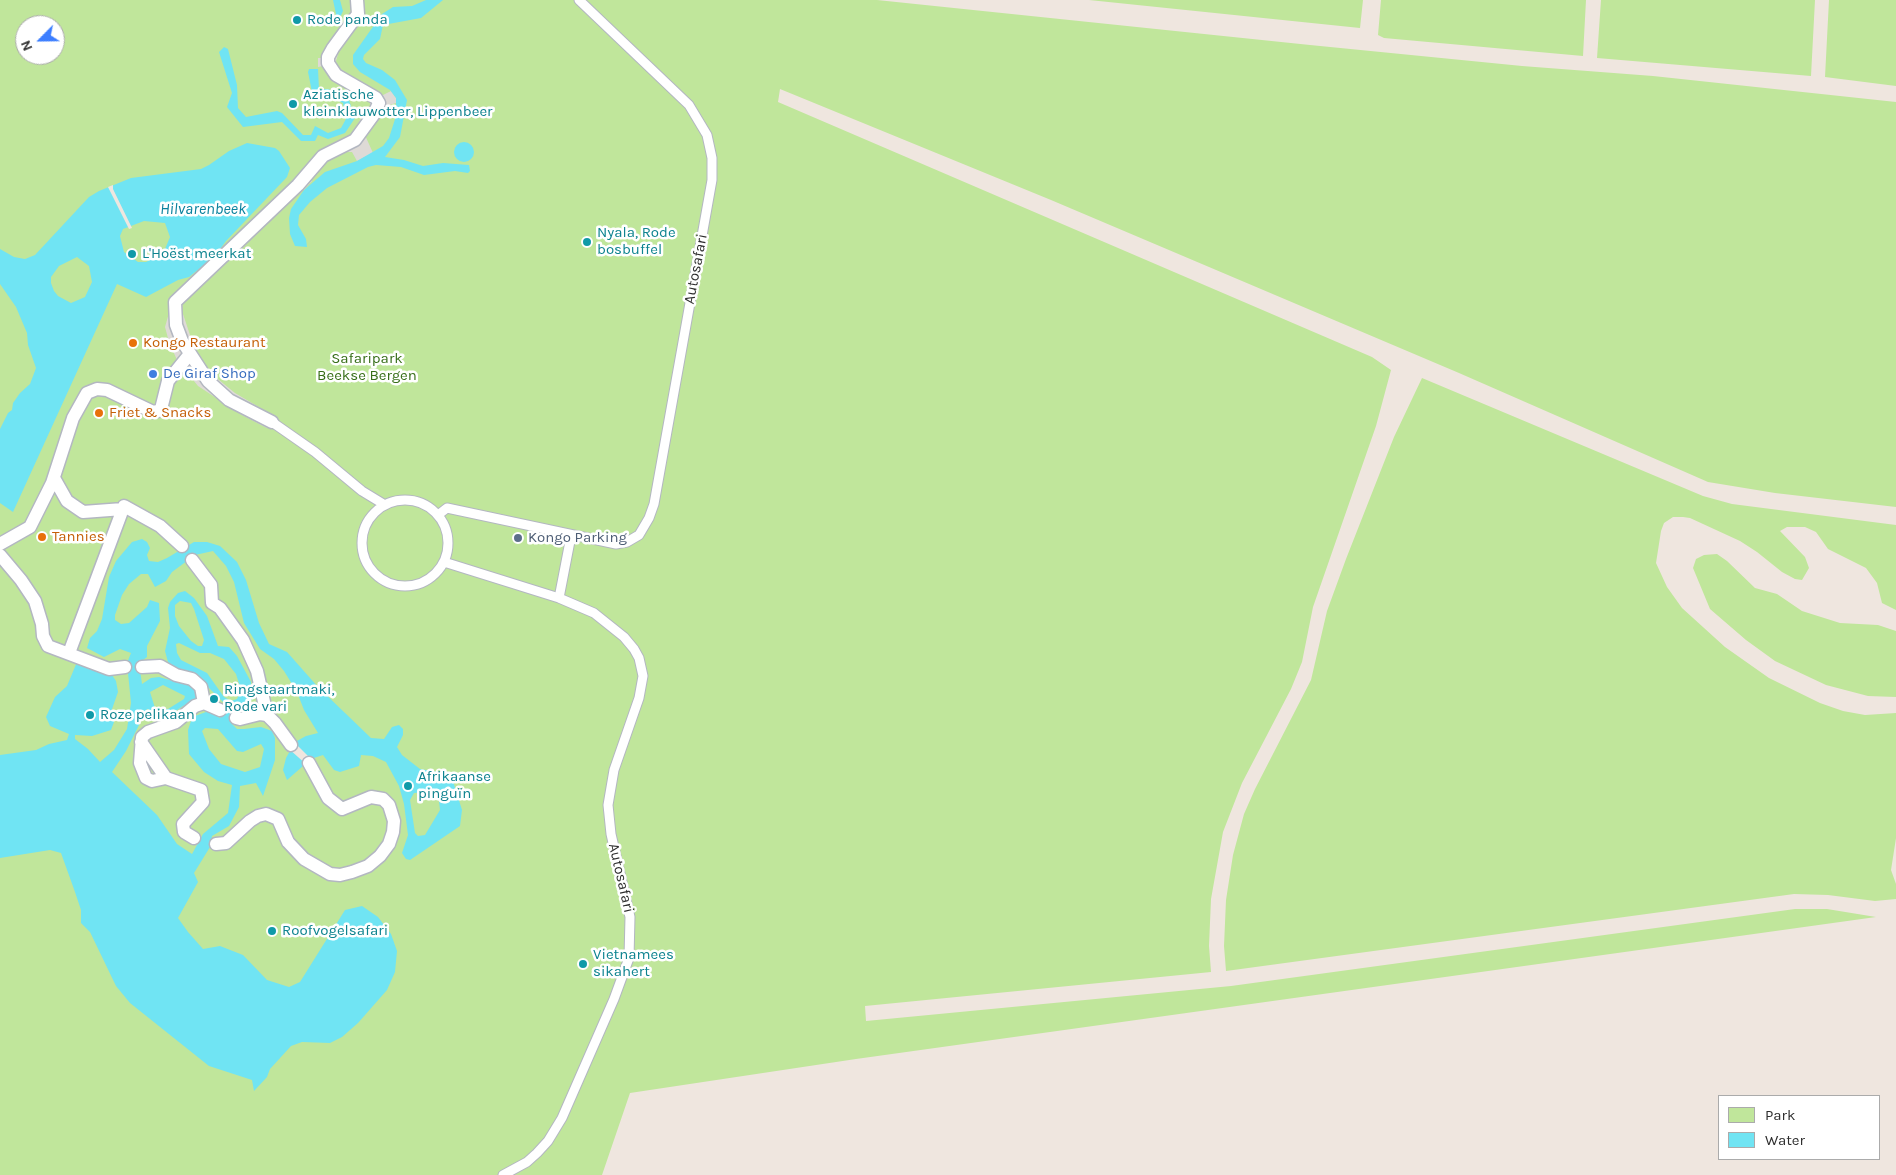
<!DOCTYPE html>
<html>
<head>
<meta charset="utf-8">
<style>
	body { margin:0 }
	#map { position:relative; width:1896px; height:1175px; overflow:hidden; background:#efe6df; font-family:Karla,sans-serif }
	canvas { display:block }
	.legend { position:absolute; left:1718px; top:1095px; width:162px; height:65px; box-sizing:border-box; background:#fff; border:1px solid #ababab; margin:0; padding:6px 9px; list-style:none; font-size:15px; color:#2d2d2d }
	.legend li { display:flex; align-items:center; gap:10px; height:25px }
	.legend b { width:25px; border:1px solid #ababab }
	.north { position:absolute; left:15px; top:15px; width:50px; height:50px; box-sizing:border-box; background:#fff; border:1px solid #ababab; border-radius:50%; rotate:247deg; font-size:14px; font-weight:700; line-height:20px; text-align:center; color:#2d2d2d }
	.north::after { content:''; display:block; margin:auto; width:18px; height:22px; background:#3c7eff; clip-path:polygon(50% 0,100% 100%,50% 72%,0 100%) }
</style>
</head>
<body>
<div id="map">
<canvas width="1896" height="1175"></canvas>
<ul class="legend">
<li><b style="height:14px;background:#c0e69b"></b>Park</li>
<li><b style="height:14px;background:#70e4f3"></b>Water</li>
</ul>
<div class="north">N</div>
</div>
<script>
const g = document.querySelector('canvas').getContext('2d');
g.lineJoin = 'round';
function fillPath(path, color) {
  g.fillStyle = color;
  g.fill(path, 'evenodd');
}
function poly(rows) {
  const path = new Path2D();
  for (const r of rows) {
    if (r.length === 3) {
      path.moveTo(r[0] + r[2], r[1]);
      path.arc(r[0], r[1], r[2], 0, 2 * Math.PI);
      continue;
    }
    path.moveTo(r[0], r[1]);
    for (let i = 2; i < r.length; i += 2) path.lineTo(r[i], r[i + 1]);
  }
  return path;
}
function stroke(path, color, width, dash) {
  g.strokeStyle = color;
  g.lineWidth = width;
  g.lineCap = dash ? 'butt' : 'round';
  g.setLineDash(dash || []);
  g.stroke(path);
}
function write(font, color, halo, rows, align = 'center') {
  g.font = font + ' Karla,sans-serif';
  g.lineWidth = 5;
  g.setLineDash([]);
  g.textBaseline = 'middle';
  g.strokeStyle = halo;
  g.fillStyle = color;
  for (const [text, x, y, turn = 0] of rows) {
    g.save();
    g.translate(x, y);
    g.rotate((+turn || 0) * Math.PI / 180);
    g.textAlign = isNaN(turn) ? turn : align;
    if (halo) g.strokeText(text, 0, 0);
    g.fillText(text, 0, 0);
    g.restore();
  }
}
const green = poly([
	[0,0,877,0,1310,45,1522,66,1653,76,1896,102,1896,507,1775,493,1708,482,1459,373,1051,200,780,89,778,102,1372,357,1391,370,1376,426,1313,607,1302,662,1291,689,1242,783,1223,832,1211,899,1209,946,1211,972,865,1006,866,1021,1231,986,1795,909,1827,909,1876,917,856,1059,630,1093,602,1175,0,1175],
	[25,25,55,25,55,55,25,55],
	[1089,0,1363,0,1360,28],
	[1381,0,1586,0,1583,56,1384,38,1378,35],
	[1601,0,1815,0,1811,76,1597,58],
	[1829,0,1896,0,1896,86,1825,77],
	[1422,378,1703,496,1732,504,1896,525,1896,610,1882,603,1877,583,1866,568,1828,549,1816,532,1805,527,1787,527,1780,531,1805,557,1809,568,1802,580,1795,579,1782,572,1757,552,1740,541,1690,518,1683,517,1673,517,1664,523,1661,531,1656,563,1667,587,1682,608,1725,647,1769,678,1820,703,1843,711,1865,715,1896,713,1896,838,1891,870,1896,884,1896,899,1875,901,1828,895,1794,894,1226,971,1224,946,1226,900,1233,855,1244,814,1255,789,1311,680,1327,611,1346,559,1394,437],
	[1717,554,1727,561,1755,588,1777,594,1802,611,1840,623,1878,625,1896,631,1896,697,1868,696,1826,685,1775,661,1746,640,1710,609,1693,568,1696,559,1704,555]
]);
const plaza = poly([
	[363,3,364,15,339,51,336,61,337,67,347,77,381,96,391,91,396,98,396,103,384,107,364,133,373,153,357,161,352,152,336,152,309,177,312,181,304,190,300,185,183,300,182,311,195,350,208,371,235,393,274,416,267,428,242,415,198,386,177,360,169,342,165,327,171,306,268,208,296,177,353,134,360,120,370,109,370,102,366,97,335,81,323,66,318,67,318,58,322,58]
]);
const water = poly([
	[333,0,340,0,343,11,336,26,332,23,336,14],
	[426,0,443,0,421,18,383,25,380,39,364,55,363,59,366,63,382,70,395,80,407,100,400,137,385,157,404,160,423,166,443,163,469,165,470,171,468,173,455,171,424,175,401,167,376,165,368,167,327,188,310,202,299,215,298,225,306,239,307,247,295,246,290,234,289,218,291,209,304,190,325,172,357,161,383,146,389,138,396,116,396,98,390,90,360,72,353,64,353,55,382,14,393,7,412,6],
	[224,47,228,49,237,85,238,108,246,117,277,111,282,113,303,135,311,135,315,126,328,133,341,128,346,119,343,103,331,97,315,97,312,92,308,72,309,69,318,69,319,89,328,89,348,97,355,118,345,133,328,139,318,135,315,141,301,141,282,122,243,127,227,107,232,93,219,52],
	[464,152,10],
	[247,143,275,148,279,151,290,168,287,177,226,241,215,256,189,277,178,280,146,297,117,284,13,512,0,503,0,429,8,413,12,410,13,403,20,393,30,384,36,368,28,345,27,333,16,307,0,284,0,249,14,257,25,259,35,255,89,197,99,191,131,178,201,169,209,165,229,151],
	[144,221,165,223,170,237,165,249,160,255,146,262,138,262,124,252,120,236,123,229],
	[77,257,89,266,92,282,85,297,71,303,58,296,54,291,51,283,51,277,59,266],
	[142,539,147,542,150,548,147,555,149,561,158,562,167,558,194,542,207,542,220,546,237,562,246,580,259,623,269,644,287,652,318,687,371,738,384,739,392,727,399,725,403,729,403,735,397,747,402,755,420,769,438,772,453,781,462,810,460,826,410,860,406,859,402,853,408,835,404,804,399,786,386,762,373,756,361,755,359,766,340,772,334,770,323,755,311,759,287,780,283,770,286,758,295,742,306,736,318,733,304,710,297,692,284,671,274,659,260,649,244,623,234,582,226,566,213,551,195,555,172,572,166,581,155,587,148,574,141,574,129,584,122,595,115,615,115,620,121,624,129,623,147,607,150,600,159,603,160,621,147,646,147,657,139,663,142,684,151,678,159,677,195,687,198,693,197,699,192,703,183,706,167,717,147,709,126,751,112,772,157,815,177,844,192,854,203,834,228,813,232,785,218,781,204,772,189,754,188,730,191,721,195,716,206,712,212,713,220,718,224,703,196,675,179,670,168,662,165,651,170,628,168,608,170,602,178,593,185,591,194,598,207,616,218,646,229,647,237,656,251,682,252,699,245,708,237,710,232,724,237,729,244,729,261,727,272,731,275,738,275,760,263,796,256,783,240,786,239,807,229,826,212,836,210,847,194,873,198,882,178,918,188,932,203,949,220,946,243,955,267,980,289,987,300,982,345,910,362,906,378,917,391,934,397,951,395,972,387,990,358,1023,342,1037,330,1043,302,1042,291,1046,270,1069,267,1077,254,1091,252,1080,209,1066,130,1003,116,986,90,932,81,923,81,910,75,892,61,853,50,850,0,858,0,755,36,750,49,744,67,740,69,734,50,726,46,717,55,697,67,686,77,662,112,675,116,681,118,692,111,712,114,722,111,730,92,736,75,735,75,739,88,749,100,762,114,750,127,729,131,703,127,663,131,653,120,649,104,657,87,648,90,638,97,631,102,619,109,577,116,561,132,542],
	[180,601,191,603,194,609,204,640,202,646,198,646,191,641,179,626,175,616,175,605],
	[179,643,200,653,210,653,224,659,236,674,241,690,237,699,231,701,224,697,207,673,181,660,177,653,176,644],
	[163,685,185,696,184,699,168,709,155,708,150,692],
	[205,728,218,729,237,751,243,752,261,744,264,749,260,767,245,772,221,764,209,749,202,731],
	[428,792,439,801,440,810,425,835,418,836,415,833,410,800,414,793]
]);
const pier = poly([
	[113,185,113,189,132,228,129,229,108,187],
	[294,742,312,760,307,765,289,749]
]);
const service = poly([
	[272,422,315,452,362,491,385,505],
	[405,543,43],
	[438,515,447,508,616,544,627,542,639,535,649,518,654,504,712,180,712,158,707,135,689,105,579,0],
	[444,562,559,598,594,613,624,637,634,649,639,658,643,676,639,698,614,770,608,805,611,834,630,917,629,958,614,999,562,1118,548,1141,537,1153,527,1162,503,1175],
	[559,598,571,536]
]);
const pedestrian = poly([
	[272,422,229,400,208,381,182,341,176,325,175,302,298,185,323,156,355,140,374,114,379,103,376,98,336,75,328,63,328,57,333,48,358,14,357,0],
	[54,478,67,501,83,512,123,509],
	[0,544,30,527,52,483,73,418,87,393,97,389,107,390,153,412,158,411,161,409,168,381,189,355],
	[0,555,21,580,35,601,42,624,43,636,48,646,109,669,125,667],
	[192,560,211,585,212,603,220,608,243,640,257,671,267,715],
	[69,653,124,506,160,526,182,546],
	[142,667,160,666,176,675,192,679,201,687,204,703],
	[236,718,240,719,260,714,267,715,275,723,291,745],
	[141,742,166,778,201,790,203,802,183,824,184,832,194,838],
	[166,778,152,781,146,778,140,763,142,737,148,732,176,722,195,706,204,703,220,710],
	[216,844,226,843,250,821,258,816,266,814,278,819,288,842,304,859,330,874,340,875,352,872,368,866,380,856,389,844,393,832,394,821,389,805,383,799,371,797,342,809,328,798,309,763]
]);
const markers = [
	[297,20,5,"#0f9aa8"],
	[293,104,5,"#0f9aa8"],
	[587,242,5,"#0f9aa8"],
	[132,254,5,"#0f9aa8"],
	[133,343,5,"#e8710a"],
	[153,374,5,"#3f7fe0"],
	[99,413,5,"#e8710a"],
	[42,537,5,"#e8710a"],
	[518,538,5,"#5c6f8a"],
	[214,699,5,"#0f9aa8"],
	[90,715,5,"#0f9aa8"],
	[408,786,5,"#0f9aa8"],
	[272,931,5,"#0f9aa8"],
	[583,964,5,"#0f9aa8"]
];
const cultureNames = [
	["Rode panda",307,20],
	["Aziatische",303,95],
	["kleinklauwotter, Lippenbeer",303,112],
	["Nyala, Rode",597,233],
	["bosbuffel",597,250],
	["L'Hoëst meerkat",142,254],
	["Ringstaartmaki,",224,690],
	["Rode vari",224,707],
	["Roze pelikaan",100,715],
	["Afrikaanse",418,777],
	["pinguïn",418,794],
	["Roofvogelsafari",282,931],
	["Vietnamees",593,955],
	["sikahert",593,972]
];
const streetNames = [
	["Autosafari",696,269,-79],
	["Autosafari",621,878,77]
];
const foodNames = [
	["Kongo Restaurant",143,343],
	["Friet & Snacks",109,413],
	["Tannies",52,537]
];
const parkNames = [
	["Safaripark",367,359],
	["Beekse Bergen",367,376]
];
const shopNames = [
	["De Giraf Shop",163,374]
];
const serviceNames = [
	["Kongo Parking",528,538]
];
const waterNames = [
	["Hilvarenbeek",203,209]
];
fillPath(green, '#c0e69b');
fillPath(plaza, '#dedad6');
fillPath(water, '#70e4f3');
fillPath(pier, '#efe6df');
stroke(service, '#b3b7c1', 11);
stroke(pedestrian, '#b3b7c1', 15);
stroke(service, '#fff', 9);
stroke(pedestrian, '#fff', 12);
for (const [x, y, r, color] of markers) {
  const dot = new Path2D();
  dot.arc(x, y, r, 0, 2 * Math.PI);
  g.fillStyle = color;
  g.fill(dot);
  stroke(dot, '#fff', 2);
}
write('15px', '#0d838f', '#fff', cultureNames, 'left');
write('15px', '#2d2d2d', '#fff', streetNames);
write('15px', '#c56008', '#fff', foodNames, 'left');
write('15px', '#376e19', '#fff', parkNames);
write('15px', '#366cbe', '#fff', shopNames, 'left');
write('15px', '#4e5e75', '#fff', serviceNames, 'left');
write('italic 16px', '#0a819d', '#fff', waterNames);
</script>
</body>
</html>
